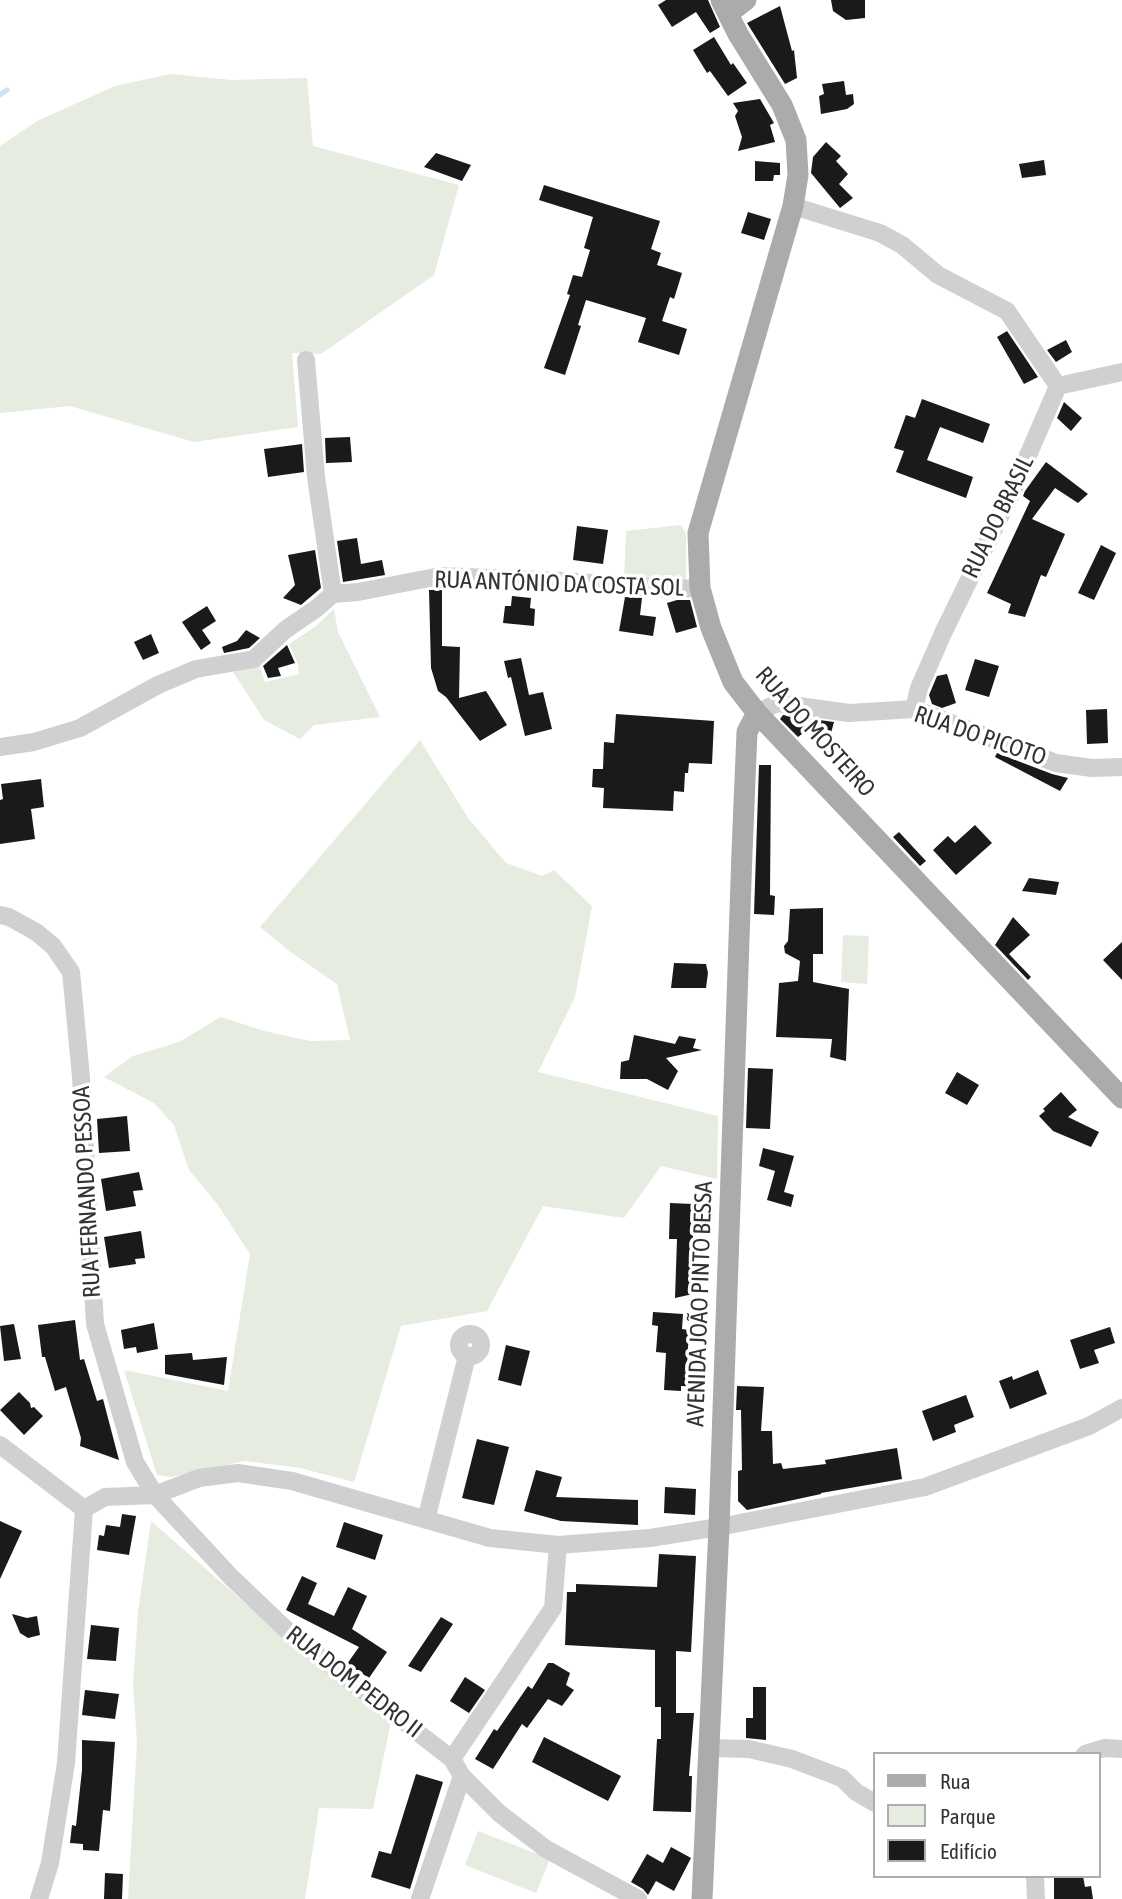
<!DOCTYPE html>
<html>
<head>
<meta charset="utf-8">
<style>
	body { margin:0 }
	#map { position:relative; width:1122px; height:1899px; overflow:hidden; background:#fff; font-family:"Asap Condensed",sans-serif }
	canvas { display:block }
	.legend { position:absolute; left:873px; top:1752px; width:228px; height:126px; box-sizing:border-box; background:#fff; border:2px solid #adadad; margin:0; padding:9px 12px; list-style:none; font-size:21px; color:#333 }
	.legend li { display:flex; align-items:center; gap:14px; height:35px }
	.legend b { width:35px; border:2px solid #adadad }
</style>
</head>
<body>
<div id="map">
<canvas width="1122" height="1899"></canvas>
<ul class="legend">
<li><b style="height:9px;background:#ababab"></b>Rua</li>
<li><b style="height:19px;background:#e6ecdf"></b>Parque</li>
<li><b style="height:19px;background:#1a1a1a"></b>Edifício</li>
</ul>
</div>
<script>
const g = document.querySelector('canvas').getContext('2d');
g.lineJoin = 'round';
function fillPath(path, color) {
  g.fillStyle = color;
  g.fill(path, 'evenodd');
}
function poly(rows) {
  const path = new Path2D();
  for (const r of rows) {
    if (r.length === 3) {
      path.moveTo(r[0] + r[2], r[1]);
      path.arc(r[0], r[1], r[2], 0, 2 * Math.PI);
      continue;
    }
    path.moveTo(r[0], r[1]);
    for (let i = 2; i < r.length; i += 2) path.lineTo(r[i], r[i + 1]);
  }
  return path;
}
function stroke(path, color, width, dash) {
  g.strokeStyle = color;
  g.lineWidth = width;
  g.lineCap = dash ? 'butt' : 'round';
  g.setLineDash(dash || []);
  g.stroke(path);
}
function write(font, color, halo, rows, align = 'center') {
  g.font = font + ' "Asap Condensed",sans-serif';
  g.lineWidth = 7;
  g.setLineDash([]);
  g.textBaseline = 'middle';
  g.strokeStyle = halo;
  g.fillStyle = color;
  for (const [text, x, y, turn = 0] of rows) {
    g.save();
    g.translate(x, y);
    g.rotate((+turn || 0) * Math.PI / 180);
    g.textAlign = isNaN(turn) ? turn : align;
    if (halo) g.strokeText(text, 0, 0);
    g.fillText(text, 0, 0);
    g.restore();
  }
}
const green = poly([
	[171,74,231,80,307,78,313,146,459,185,434,275,321,354,292,353,298,427,194,442,70,406,0,413,0,146,37,121,115,86],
	[681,525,686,534,686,583,624,580,626,531],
	[334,609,338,632,380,717,314,725,300,739,264,720,233,672,259,664,265,682,299,674,298,664,289,644,315,627],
	[420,740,468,818,506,863,542,876,554,870,592,906,575,997,538,1072,718,1116,717,1179,661,1166,624,1218,543,1206,487,1311,401,1326,354,1482,300,1468,245,1461,171,1477,157,1475,124,1370,228,1391,250,1254,218,1205,189,1170,174,1125,154,1103,104,1077,133,1056,179,1042,221,1017,264,1031,310,1041,350,1040,337,984,289,951,260,927],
	[843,935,869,936,867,984,841,982],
	[151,1521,277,1631,391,1721,373,1809,319,1808,305,1899,128,1899,137,1743,133,1684,138,1612],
	[478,1831,550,1859,536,1893,465,1865]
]);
const stream = poly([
	[0,95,7,90]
]);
const building = poly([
	[666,0,708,0,720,27,710,33,696,12,672,27,658,5],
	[831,0,865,0,865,18,846,20,833,11],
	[780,6,792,51,794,50,797,78,785,84,747,23],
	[714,37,731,65,733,63,747,83,728,96,710,71,707,73,693,50],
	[844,81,846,95,853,94,854,104,847,109,821,114,819,96,824,94,822,84],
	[760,99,774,123,770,125,775,142,738,151,742,137,735,116,738,111,733,103],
	[826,142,841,156,836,161,848,174,839,184,853,198,840,208,811,173,813,157],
	[436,153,471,165,462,181,424,167],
	[1044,160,1046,175,1022,178,1019,164],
	[755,161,780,163,780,175,774,175,773,181,755,181],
	[544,185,660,221,651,249,661,253,657,265,682,273,674,299,670,297,662,321,687,329,679,355,638,342,646,318,586,300,578,325,581,326,565,375,544,368,570,295,567,294,573,275,582,277,590,250,584,248,593,217,539,200],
	[748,212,771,219,764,240,741,233],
	[1007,331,1038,377,1024,384,997,337],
	[1066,340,1072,352,1056,362,1047,350],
	[922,399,990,424,983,443,940,427,927,460,973,477,966,498,896,472,904,451,894,448,906,415,915,418],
	[1064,402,1082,418,1071,431,1057,418],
	[350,437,352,462,326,463,325,438],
	[302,444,304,472,268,477,264,449],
	[1046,462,1088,494,1078,503,1055,488,1032,519,1065,534,1046,577,1041,575,1025,617,1008,613,1011,604,987,593,1030,501,1023,496,1025,491],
	[577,526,608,530,603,564,573,560],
	[357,538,361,564,382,560,385,575,343,582,337,541],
	[1101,545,1116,553,1094,600,1078,593],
	[315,550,321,588,301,605,283,598,295,585,288,555],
	[429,590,442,590,442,646,460,647,459,698,486,691,507,725,480,741,446,697,438,691,431,668],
	[512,596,531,598,530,608,535,609,534,626,503,623,505,606,511,606],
	[625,597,642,598,640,615,656,617,653,636,619,631],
	[677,600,690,600,697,627,676,633,667,603],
	[207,606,216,621,202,630,211,643,201,650,182,622],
	[246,630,260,638,249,648,224,653,222,647,237,641],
	[151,634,159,653,143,660,134,642],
	[287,645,295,663,278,668,281,676,268,678,263,666],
	[521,658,529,695,543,692,552,729,525,736,511,677,508,678,504,661],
	[975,659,999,666,989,697,965,690],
	[947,674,956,703,942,708,932,704,929,695,937,676],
	[1107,709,1108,743,1087,744,1086,710],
	[616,714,714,721,712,764,689,763,688,773,685,773,684,792,674,791,673,811,603,808,604,788,592,787,593,769,603,769,604,742,614,743],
	[783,715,834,722,831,733,810,728,798,737,780,719],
	[997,753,1052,774,1068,778,1060,791,995,757],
	[759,765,771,765,770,895,775,896,774,915,754,914],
	[41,779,44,807,31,809,35,839,0,844,0,800,3,799,1,784],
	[975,825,992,843,956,875,933,850,948,836,955,843],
	[899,832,926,861,920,866,893,837],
	[1029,878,1059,882,1056,895,1022,891],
	[823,908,823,954,813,954,813,982,849,989,846,1061,830,1057,832,1039,776,1037,779,983,798,981,800,961,785,953,784,946,788,941,790,909],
	[1013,917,1030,935,1009,954,1031,977,1028,980,995,945],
	[1122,942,1122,980,1103,960],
	[674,963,706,964,708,973,706,988,671,988],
	[634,1035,675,1044,679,1036,696,1039,693,1048,702,1050,666,1058,678,1071,668,1090,647,1079,620,1079,621,1062,629,1060],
	[748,1068,773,1069,770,1129,746,1128],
	[957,1072,979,1085,967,1105,945,1093],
	[1061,1092,1077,1110,1068,1117,1099,1132,1091,1147,1053,1131,1039,1116,1045,1111,1043,1109],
	[127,1116,130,1151,99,1153,97,1119],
	[763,1148,794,1156,784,1192,794,1195,791,1207,767,1200,775,1171,759,1166],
	[139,1172,143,1190,133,1191,136,1206,106,1211,101,1179],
	[670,1203,693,1204,693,1294,675,1298,677,1239,669,1239],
	[141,1231,145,1258,135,1259,136,1264,109,1268,104,1237],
	[653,1312,683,1314,682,1329,689,1330,687,1366,701,1367,700,1387,681,1386,681,1391,664,1390,666,1353,656,1352,658,1326,652,1325],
	[75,1320,80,1360,84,1359,97,1401,103,1399,119,1460,80,1446,81,1438,66,1387,55,1391,45,1357,42,1357,38,1325],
	[154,1323,158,1349,137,1353,136,1347,124,1349,121,1330],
	[14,1324,21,1359,4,1361,0,1326],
	[1110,1327,1115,1343,1094,1350,1099,1363,1080,1369,1070,1340],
	[506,1345,530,1351,521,1386,498,1380],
	[192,1353,193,1360,227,1357,224,1385,165,1374,165,1355],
	[1038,1370,1047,1394,1010,1409,999,1381,1012,1376,1013,1380],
	[737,1386,764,1387,761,1431,772,1431,773,1464,781,1463,783,1469,826,1464,825,1460,897,1448,902,1479,821,1493,821,1494,747,1510,738,1501,738,1471,742,1470,741,1410,736,1410],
	[19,1392,30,1403,31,1408,34,1407,43,1416,24,1435,0,1410],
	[966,1395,974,1417,954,1425,956,1432,933,1441,922,1411],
	[477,1439,509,1447,494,1505,462,1498],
	[536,1470,562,1477,556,1497,638,1500,638,1525,561,1521,524,1511],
	[665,1487,696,1489,695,1515,664,1513],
	[122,1514,136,1516,129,1555,97,1550,99,1535,104,1536,106,1525,120,1527],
	[0,1521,22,1531,0,1579],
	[344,1522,383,1535,375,1560,336,1547],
	[659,1554,696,1556,691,1652,676,1651,676,1713,694,1713,689,1776,692,1776,691,1812,653,1811,657,1739,661,1739,661,1707,655,1707,655,1650,565,1645,567,1592,576,1592,576,1584,657,1587],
	[302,1576,317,1583,308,1604,334,1616,348,1587,367,1596,352,1629,387,1652,369,1678,347,1664,359,1647,286,1610],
	[12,1614,27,1618,37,1616,40,1635,28,1638,20,1633],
	[441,1617,453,1624,421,1672,408,1666],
	[91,1625,119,1628,116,1661,87,1659],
	[548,1663,553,1663,570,1673,566,1685,574,1690,562,1706,548,1699,527,1728,522,1724,493,1769,475,1759,494,1729,497,1731,528,1686,532,1689],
	[465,1677,485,1690,469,1713,450,1701],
	[753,1687,766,1687,766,1740,746,1738,746,1718,753,1718],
	[85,1690,119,1694,115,1719,82,1715],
	[544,1737,621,1776,608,1801,532,1762],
	[82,1740,115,1742,110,1811,103,1810,99,1851,83,1850,83,1844,70,1843,72,1825,76,1826,82,1770],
	[416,1774,443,1782,410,1889,371,1877,379,1851,391,1854],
	[671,1847,691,1858,674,1891,656,1881,648,1895,643,1889,631,1882,647,1854,663,1863],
	[105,1873,123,1874,122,1899,104,1899],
	[1054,1876,1083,1876,1085,1887,1091,1886,1093,1899,1054,1899]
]);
const minor = poly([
	[793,206,880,233,902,245,938,275,1007,311,1058,386],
	[306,360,316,477,333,594],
	[914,709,919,688,944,631,1013,490,1058,386,1122,372],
	[757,713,777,703,849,713,914,709,1056,763,1092,768,1122,767],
	[0,747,34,742,80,728,158,685,196,669,254,659,285,630,317,608,333,594,358,592,440,576,565,581,670,589,700,588],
	[0,915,9,917,36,932,53,946,71,972,81,1077,95,1324,135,1462,155,1495,231,1577,294,1637,452,1759,462,1776,420,1899],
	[470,1345,11],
	[0,1445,84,1509],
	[426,1520,467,1356],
	[708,1748,749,1749,792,1759,842,1778,856,1792,875,1803],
	[1085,1754,1104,1748,1122,1749],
	[452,1759,553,1608,558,1545],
	[462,1776,499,1813,546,1849,638,1899],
	[1035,1876,1036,1899],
	[39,1899,50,1863,66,1763,84,1509,105,1497,155,1495,199,1478,238,1473,292,1481,490,1538,558,1545,650,1538,719,1527,925,1487,1089,1426,1122,1408]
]);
const major = poly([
	[721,0,738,34,782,105,796,140,798,175,793,206,698,533,700,588,711,628,733,682,757,713,1122,1098],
	[729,13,746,0],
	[702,1899,719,1527,742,852,747,732,757,713]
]);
const streetNames = [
	["RUA DO BRASIL",998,517,-64],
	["RUA ANTÓNIO DA COSTA SOL",559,584,2],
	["RUA DO MOSTEIRO",815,732,48],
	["RUA DO PICOTO",980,736,19],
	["RUA FERNANDO PESSOA",87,1192,-93],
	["AVENIDA JOÃO PINTO BESSA",700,1304,-88],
	["RUA DOM PEDRO II",354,1682,38]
];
fillPath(green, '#e6ecdf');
stroke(stream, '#cfe2ee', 5);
fillPath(building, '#1a1a1a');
stroke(minor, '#d0d0d0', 18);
stroke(major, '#ababab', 21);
write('24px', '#333', '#fff', streetNames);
</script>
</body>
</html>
